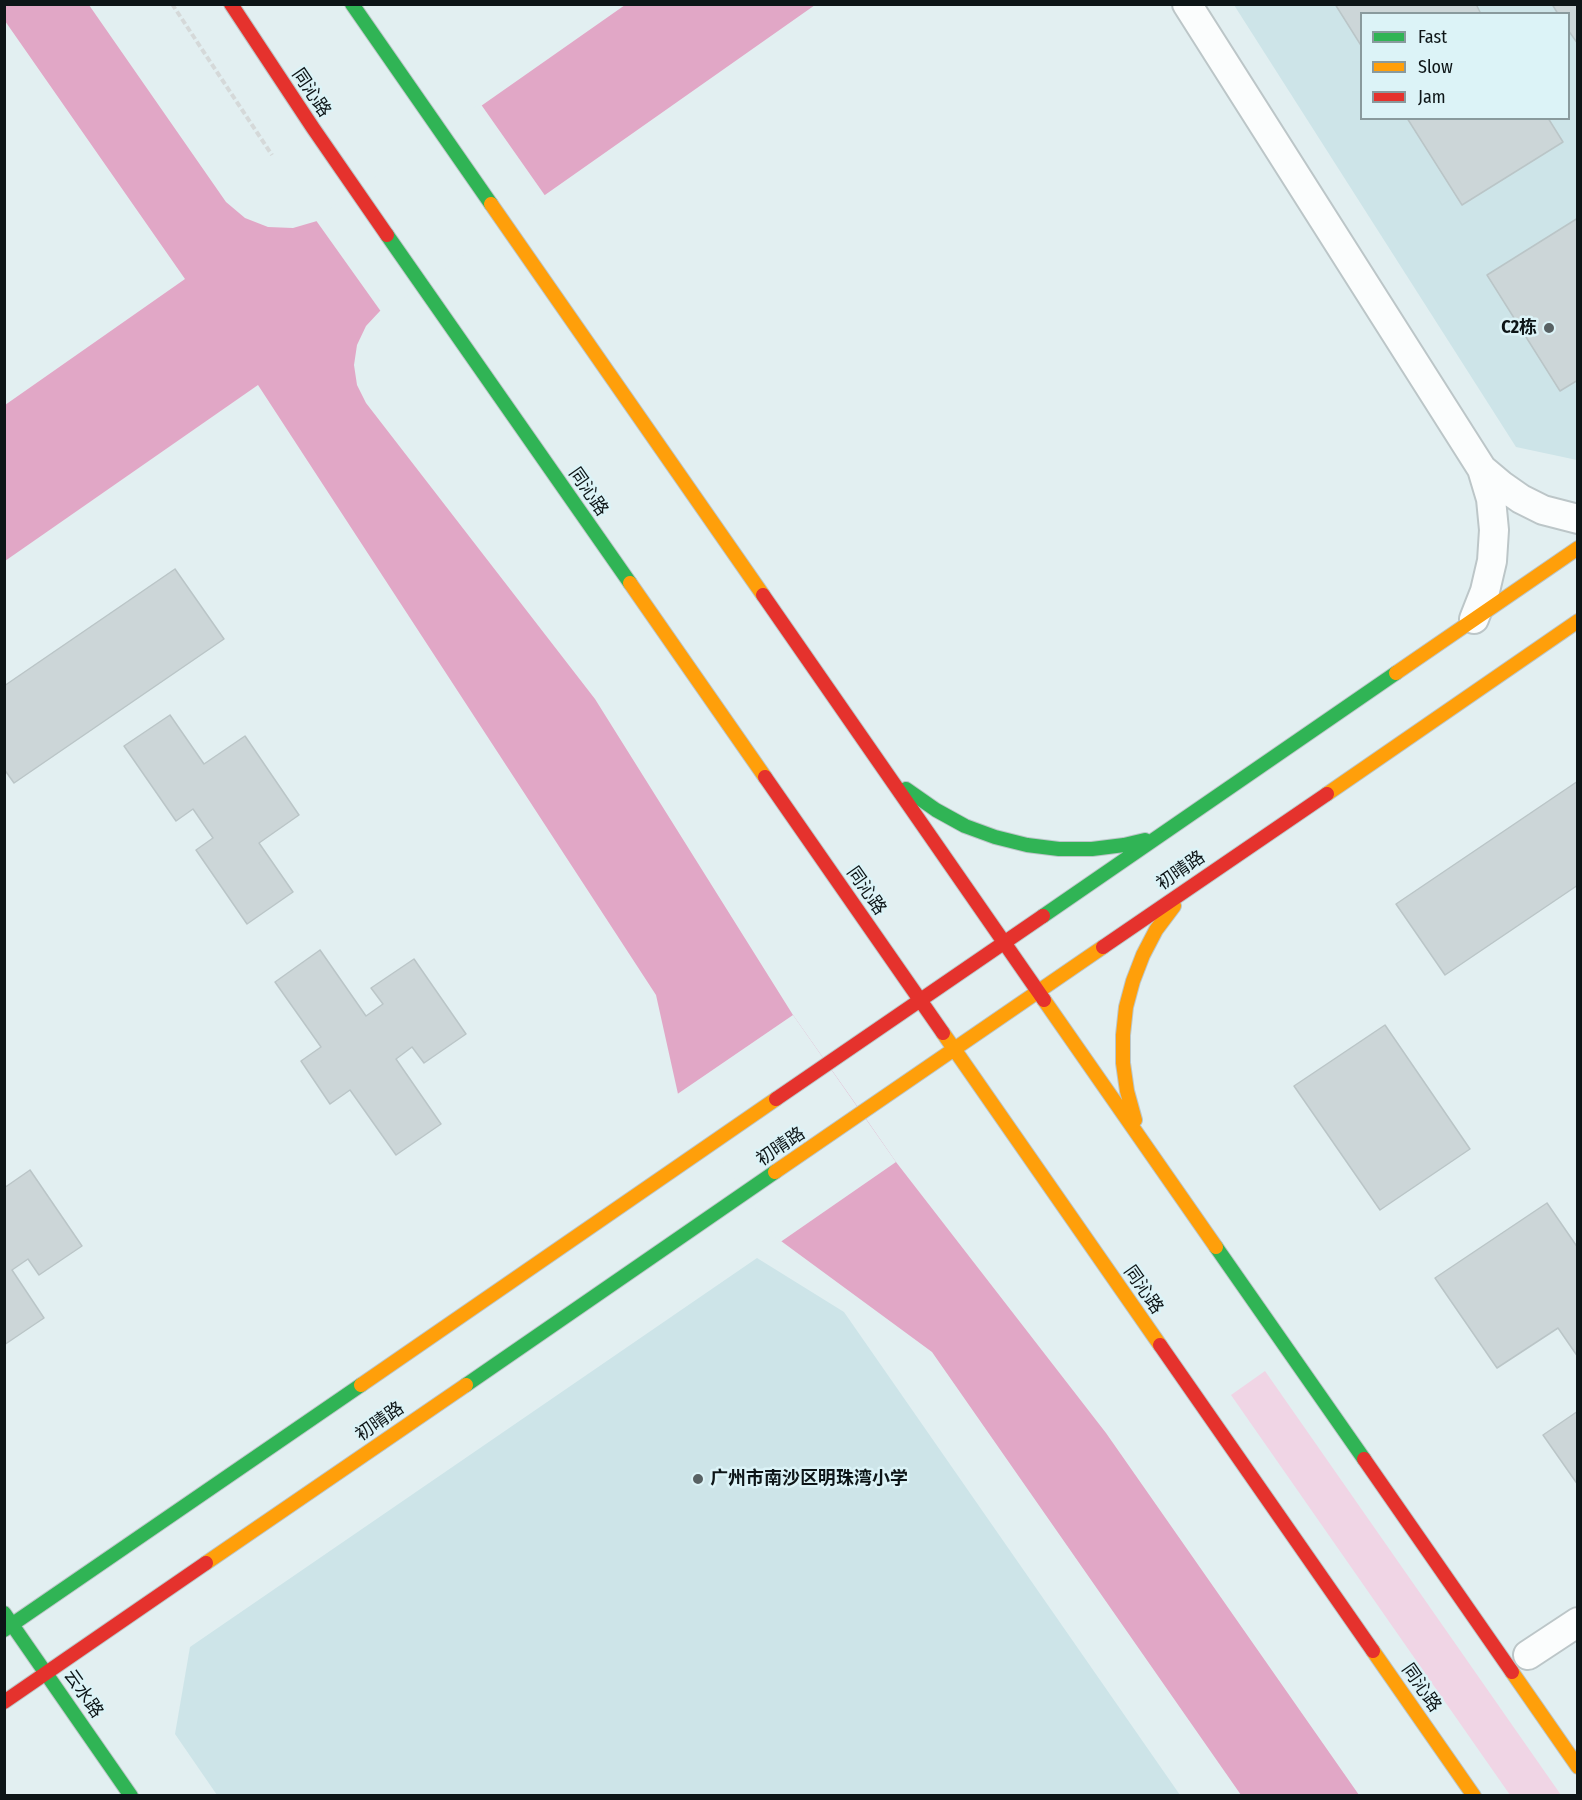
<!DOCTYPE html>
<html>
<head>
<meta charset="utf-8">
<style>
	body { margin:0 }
	#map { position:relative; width:1582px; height:1800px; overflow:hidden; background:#e2eff1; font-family:"Fira Sans Condensed",sans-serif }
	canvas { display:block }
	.frame { position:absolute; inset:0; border:6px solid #0d1517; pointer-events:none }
	.legend { position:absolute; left:1360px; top:12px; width:210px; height:108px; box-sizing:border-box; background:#dcf3f7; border:2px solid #899a9d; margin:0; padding:8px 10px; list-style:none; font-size:18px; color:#0d1517 }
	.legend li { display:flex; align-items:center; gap:12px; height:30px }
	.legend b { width:30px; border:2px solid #899a9d }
</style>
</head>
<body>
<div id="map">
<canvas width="1582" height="1800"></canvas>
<div class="frame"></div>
<ul class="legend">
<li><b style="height:8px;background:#30b455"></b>Fast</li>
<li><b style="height:8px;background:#ff9f0a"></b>Slow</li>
<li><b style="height:8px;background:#e5322d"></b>Jam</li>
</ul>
</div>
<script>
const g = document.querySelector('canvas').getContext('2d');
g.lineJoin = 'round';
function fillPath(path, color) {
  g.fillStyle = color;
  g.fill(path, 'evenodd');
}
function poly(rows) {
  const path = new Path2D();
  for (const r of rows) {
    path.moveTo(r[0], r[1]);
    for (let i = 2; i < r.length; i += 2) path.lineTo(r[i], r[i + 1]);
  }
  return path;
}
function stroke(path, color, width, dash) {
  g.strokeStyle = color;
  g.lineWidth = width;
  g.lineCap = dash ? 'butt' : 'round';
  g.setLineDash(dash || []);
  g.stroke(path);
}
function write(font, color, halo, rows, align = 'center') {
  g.font = font + ' "Fira Sans Condensed","Noto Sans SC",sans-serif';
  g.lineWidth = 5;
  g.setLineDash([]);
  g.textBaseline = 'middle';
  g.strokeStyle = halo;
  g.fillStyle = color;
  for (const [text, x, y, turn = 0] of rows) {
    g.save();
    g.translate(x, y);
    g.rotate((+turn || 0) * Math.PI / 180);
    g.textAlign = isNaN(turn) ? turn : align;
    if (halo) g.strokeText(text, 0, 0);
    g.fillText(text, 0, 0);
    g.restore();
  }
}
const built = poly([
	[1234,5,1577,5,1577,460,1516,447],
	[1362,14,1568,14,1568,118,1362,118],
	[757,1258,844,1312,1180,1795,217,1795,175,1734,190,1647]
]);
const green = poly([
	[1265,1371,1561,1795,1510,1795,1231,1395]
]);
const water = poly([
	[5,5,89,5,226,202,245,218,268,227,293,228,317,221,625,5,815,5,380,311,366,326,357,345,354,365,357,385,366,403,595,699,793,1015,862,1113,896,1162,1106,1433,1359,1795,1241,1795,932,1352,781,1241,678,1094,656,995,258,385,5,561,5,405,185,279,5,21]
]);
const pier = poly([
	[480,103,546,197,382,313,315,219],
	[793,1015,896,1162,779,1243,676,1095]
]);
const building = poly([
	[1335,4,1476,4,1481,14,1362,14,1362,47,1335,4],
	[1552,4,1578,4,1578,44,1568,30,1568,14,1558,14,1552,4],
	[1407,118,1548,118,1563,142,1462,205,1407,118],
	[1578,218,1578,380,1560,391,1487,275,1578,218],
	[175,569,224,639,14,783,4,769,4,686,175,569],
	[170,715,204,764,245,736,299,815,259,843,293,892,247,924,196,850,213,838,193,809,176,821,124,746,170,715],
	[1578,781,1578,885,1445,975,1396,904,1578,781],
	[320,950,366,1016,383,1004,371,988,414,959,466,1034,424,1063,412,1047,396,1059,441,1124,396,1155,350,1090,330,1104,301,1061,321,1047,275,982,320,950],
	[1385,1025,1470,1149,1380,1210,1294,1086,1385,1025],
	[30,1170,82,1246,39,1275,28,1259,12,1270,44,1318,4,1345,4,1188,30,1170],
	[1547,1203,1578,1248,1578,1357,1558,1328,1497,1368,1435,1278,1547,1203],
	[1578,1411,1578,1485,1543,1435,1578,1411]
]);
const path = poly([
	[172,4,272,155]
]);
const street = poly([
	[1187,4,1482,469,1501,485,1521,499,1543,510,1578,519],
	[1474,619,1485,591,1492,561,1494,530,1491,499,1482,469],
	[1528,1655,1578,1622]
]);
const fast = poly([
	[352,4,491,204],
	[387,235,630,583],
	[906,789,936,810,965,826,995,837,1027,845,1059,849,1092,849,1124,845,1145,840],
	[1043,916,1396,673],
	[1216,1247,1364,1459],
	[466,1385,775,1172],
	[4,1613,131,1796],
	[4,1630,361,1385]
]);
const slow = poly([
	[491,204,763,595],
	[630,583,765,777],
	[1396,673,1578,548],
	[1327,794,1578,621],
	[1044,1000,1216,1247],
	[943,1033,1160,1345],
	[1135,1120,1127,1091,1123,1063,1123,1035,1126,1007,1133,981,1143,955,1156,930,1174,906],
	[775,1172,1103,947],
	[361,1385,776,1099],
	[206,1563,466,1385],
	[1373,1651,1474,1796],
	[1512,1672,1578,1767]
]);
const jam = poly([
	[231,4,313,128,387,235],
	[763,595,1044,1000],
	[765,777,943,1033],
	[1103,947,1327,794],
	[776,1099,1043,916],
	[1160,1345,1373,1651],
	[1364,1459,1512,1672],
	[4,1702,206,1563]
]);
const markers = [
	[1549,328,6,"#586163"],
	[698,1479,6,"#586163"]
];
const streetNames = [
	["同沁路",311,93,56],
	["同沁路",588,492,55],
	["初晴路",1181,871,-35],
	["同沁路",866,891,55],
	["初晴路",781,1147,-34],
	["同沁路",1143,1290,55],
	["初晴路",380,1422,-35],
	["同沁路",1421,1688,55],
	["云水路",83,1694,55]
];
const poiNames = [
	["C2栋",1537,328],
	["广州市南沙区明珠湾小学",710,1479,"left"]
];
fillPath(built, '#cde4e8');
fillPath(green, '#f0d5e5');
fillPath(water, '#e1a7c6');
fillPath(pier, '#e2eff1');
fillPath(building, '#ccd6d8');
stroke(building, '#bac5c7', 1.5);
stroke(street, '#bcc6c8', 32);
stroke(fast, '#bcc6c8', 16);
stroke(slow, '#bcc6c8', 16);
stroke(jam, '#bcc6c8', 16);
stroke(path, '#d5d9d9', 4, [6, 3]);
stroke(street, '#fbfdfd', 28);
stroke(fast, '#30b455', 14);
stroke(slow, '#ff9f0a', 14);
stroke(jam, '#e5322d', 14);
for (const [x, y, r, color] of markers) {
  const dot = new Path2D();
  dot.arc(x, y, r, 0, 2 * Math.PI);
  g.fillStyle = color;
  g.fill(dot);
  stroke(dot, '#dcf3f7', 2);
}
write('18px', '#0d1517', '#dcf3f7', streetNames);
write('bold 18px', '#0d1517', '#dcf3f7', poiNames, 'right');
</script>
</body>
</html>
